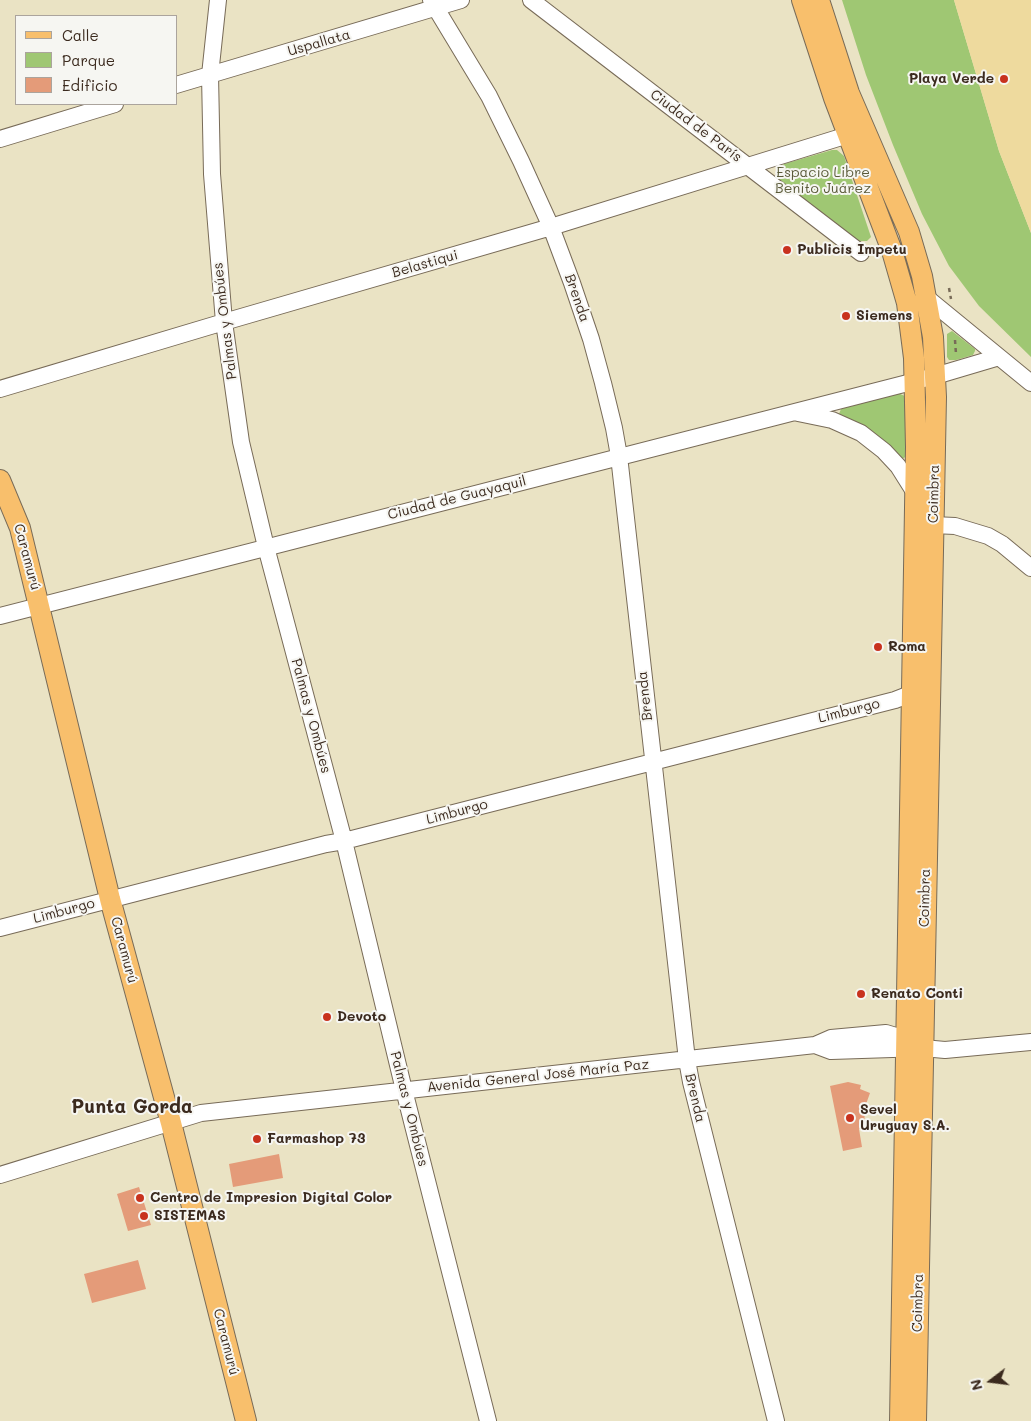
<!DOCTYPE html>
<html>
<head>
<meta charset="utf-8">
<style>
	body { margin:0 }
	#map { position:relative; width:1031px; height:1421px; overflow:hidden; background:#eae3c4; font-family:Mali,sans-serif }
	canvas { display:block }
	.legend { position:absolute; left:15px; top:15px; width:162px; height:90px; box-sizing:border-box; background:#f6f6f2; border:1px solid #aba49d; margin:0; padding:6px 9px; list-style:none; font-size:15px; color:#3b2a1e }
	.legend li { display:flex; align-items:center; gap:10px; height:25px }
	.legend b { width:25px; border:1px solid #aba49d }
	.north { position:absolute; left:966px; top:1356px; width:50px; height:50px; -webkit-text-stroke:4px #f6f6f2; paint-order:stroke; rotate:255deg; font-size:14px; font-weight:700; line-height:20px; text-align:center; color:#3b2a1e }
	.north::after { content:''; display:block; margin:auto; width:18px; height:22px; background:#3b2a1e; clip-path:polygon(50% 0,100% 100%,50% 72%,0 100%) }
</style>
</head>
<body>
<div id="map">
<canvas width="1031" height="1421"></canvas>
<ul class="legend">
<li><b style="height:6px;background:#f8bf6c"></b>Calle</li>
<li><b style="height:14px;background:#9fc773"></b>Parque</li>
<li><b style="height:14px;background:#e49b79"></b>Edificio</li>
</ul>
<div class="north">N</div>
</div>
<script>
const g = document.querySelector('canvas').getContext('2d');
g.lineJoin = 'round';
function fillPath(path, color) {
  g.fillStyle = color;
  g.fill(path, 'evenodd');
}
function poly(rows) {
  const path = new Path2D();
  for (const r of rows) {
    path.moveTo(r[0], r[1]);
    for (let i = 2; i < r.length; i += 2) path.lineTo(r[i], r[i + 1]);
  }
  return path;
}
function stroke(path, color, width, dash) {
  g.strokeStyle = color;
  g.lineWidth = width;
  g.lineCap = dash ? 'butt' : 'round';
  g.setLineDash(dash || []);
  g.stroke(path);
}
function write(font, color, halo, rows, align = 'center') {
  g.font = font + ' Mali,sans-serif';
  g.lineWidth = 4;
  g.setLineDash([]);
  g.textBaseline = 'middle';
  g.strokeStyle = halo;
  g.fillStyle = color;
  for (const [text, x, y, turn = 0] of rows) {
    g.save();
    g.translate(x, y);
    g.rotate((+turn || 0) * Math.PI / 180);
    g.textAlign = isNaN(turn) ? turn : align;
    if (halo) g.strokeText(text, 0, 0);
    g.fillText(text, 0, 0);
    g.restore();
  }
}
const green = poly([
	[842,0,954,0,999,151,1031,233,1031,357,979,306,949,266,922,214,893,145,866,75],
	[832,150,837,150,844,156,871,237,867,241,858,241,782,184,779,179,778,172,784,164],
	[952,331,975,349,975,351,973,355,956,360,949,360,947,357,947,334],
	[898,393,907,397,907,456,902,459,839,414,841,409]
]);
const sand = poly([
	[954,0,1031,0,1031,233,999,151]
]);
const building = poly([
	[848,1082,861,1085,860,1089,870,1093,865,1107,864,1129,859,1129,862,1147,843,1151,830,1086],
	[279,1154,283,1178,233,1187,229,1164],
	[139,1187,151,1225,128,1231,117,1194],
	[138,1260,146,1289,92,1303,84,1274]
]);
const path = poly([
	[949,288,951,299],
	[955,340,956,354]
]);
const minor = poly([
	[218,0,210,75,212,174,224,322,241,442,266,547,344,841,404,1090,488,1421],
	[431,0,489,96,521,161,551,227,572,283,591,339,603,383,614,428,619,456,687,1060,691,1082,776,1421],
	[531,0,861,253],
	[176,85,461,0],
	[0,139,115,104],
	[927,298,1031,383],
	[0,389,224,322,551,227,848,135],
	[798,413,832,420,861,433,884,451,898,466,915,493],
	[933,525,955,526,988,536,1002,544,1031,568],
	[0,616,935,376,999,357],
	[0,928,326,844,344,841,895,700,913,693],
	[815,1045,831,1051,923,1048,945,1050,1031,1042],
	[0,1175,201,1113,815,1045,831,1038,886,1033,906,1039,917,1045]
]);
const major = poly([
	[802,0,834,98,892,251,907,303,914,358,916,447,900,1421],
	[819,0,849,93,909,232,922,276,933,337,936,397,916,1421],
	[0,480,20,528,110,899,171,1123,246,1421]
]);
const markers = [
	[1004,79,5,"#c8321e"],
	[787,250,5,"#c8321e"],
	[846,316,5,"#c8321e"],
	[878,647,5,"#c8321e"],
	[861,994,5,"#c8321e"],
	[327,1017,5,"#c8321e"],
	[850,1118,5,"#c8321e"],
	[257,1139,5,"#c8321e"],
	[140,1198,5,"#c8321e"],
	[144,1216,5,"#c8321e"]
];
const streetNames = [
	["Uspallata",319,43,-16],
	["Ciudad de París",696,126,37],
	["Belastiqui",425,264,-16],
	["Brenda",577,298,71],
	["Palmas y Ombúes",225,321,-97],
	["Coimbra",934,494,-89],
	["Ciudad de Guayaquil",457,498,-14],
	["Caramurú",27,557,75],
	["Brenda",645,696,-96],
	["Limburgo",849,711,-14],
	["Palmas y Ombúes",311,716,75],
	["Limburgo",457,812,-15],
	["Coimbra",925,898,-89],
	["Limburgo",64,911,-15],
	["Caramurú",124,950,75],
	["Avenida General José María Paz",538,1076,-6],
	["Brenda",695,1098,77],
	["Palmas y Ombúes",409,1109,76],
	["Coimbra",918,1303,-89],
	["Caramurú",226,1342,76]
];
const poiNames = [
	["Playa Verde",994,79,"right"],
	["Publicis Impetu",797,250],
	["Siemens",856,316],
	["Roma",888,647],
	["Renato Conti",871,994],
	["Devoto",337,1017],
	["Sevel",860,1110],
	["Uruguay S.A.",860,1126],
	["Farmashop 73",267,1139],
	["Centro de Impresion Digital Color",150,1198],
	["SISTEMAS",154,1216]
];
const parkNames = [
	["Espacio Libre",823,173],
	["Benito Juárez",823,189]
];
const districtNames = [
	["Punta Gorda",132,1107]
];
fillPath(green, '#9fc773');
fillPath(sand, '#eeda9e');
fillPath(building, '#e49b79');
stroke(minor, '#786b58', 18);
stroke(major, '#786b58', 22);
stroke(path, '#786b58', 2.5, [4, 4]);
stroke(minor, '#fff', 16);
stroke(major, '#f8bf6c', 20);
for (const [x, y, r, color] of markers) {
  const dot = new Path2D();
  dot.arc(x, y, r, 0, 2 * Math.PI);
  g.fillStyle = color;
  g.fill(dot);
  stroke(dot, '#f6f6f2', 2);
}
write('14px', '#3b2a1e', '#f6f6f2', streetNames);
write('bold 14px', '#3b2a1e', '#f6f6f2', poiNames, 'left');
write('14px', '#595938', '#f6f6f2', parkNames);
write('bold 19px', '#3b2a1e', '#f6f6f2', districtNames);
</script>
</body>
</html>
